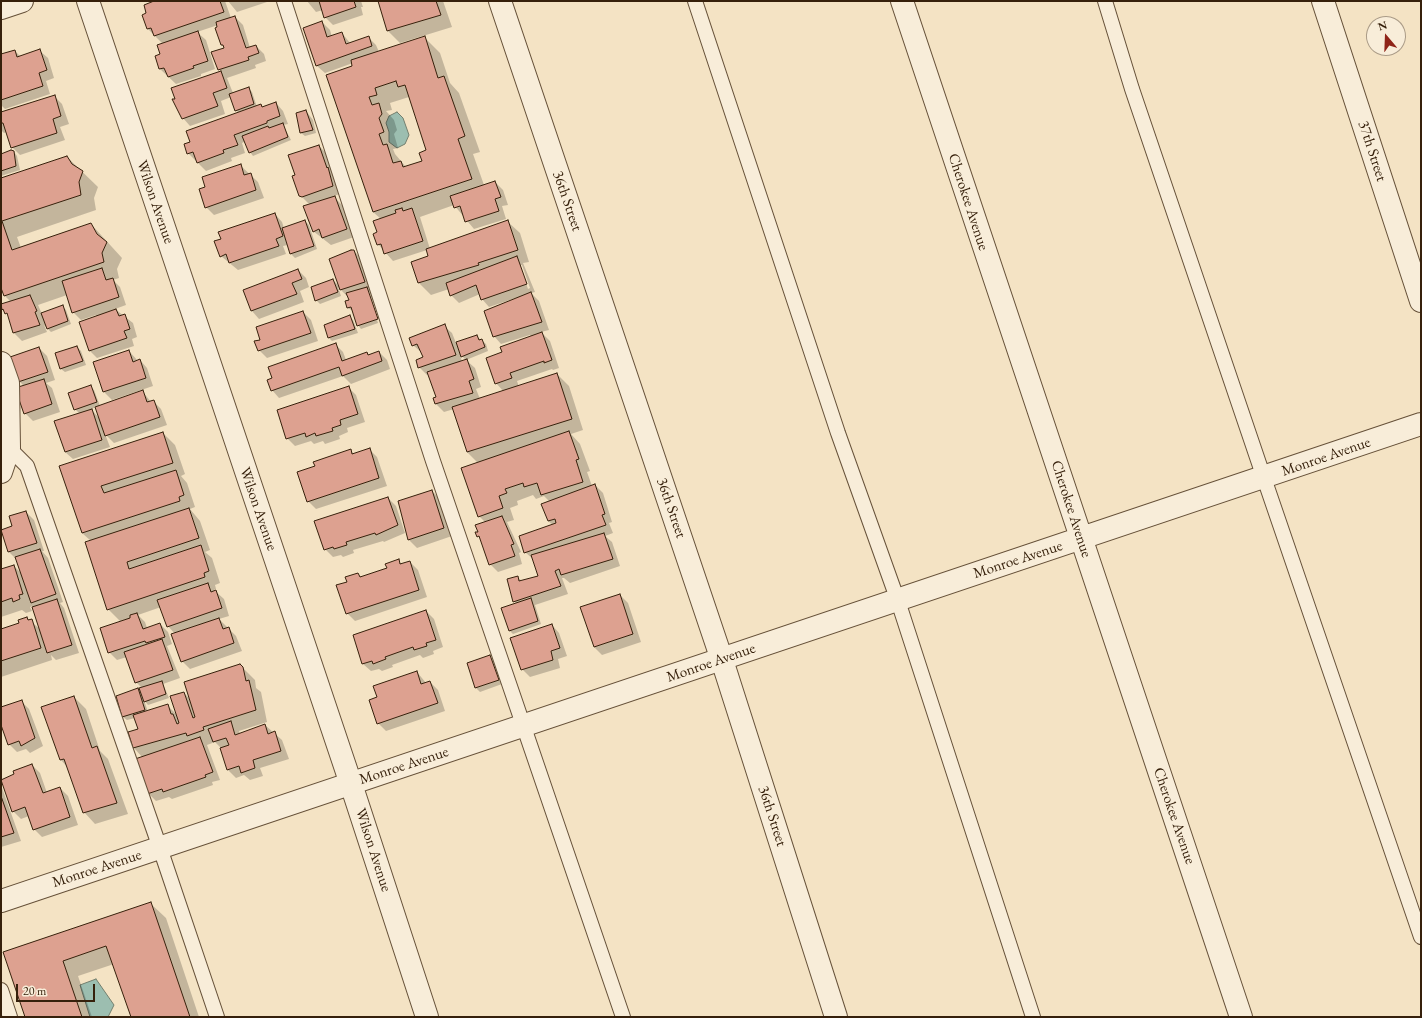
<!DOCTYPE html>
<html>
<head>
<meta charset="utf-8">
<style>
	body { margin:0 }
	#map { position:relative; width:1422px; height:1018px; overflow:hidden; background:#f4e3c4; font-family:"EB Garamond",serif }
	canvas { display:block }
	.frame { position:absolute; inset:0; border:2px solid #36200b; pointer-events:none }
	.north { position:absolute; left:1366px; top:16px; width:40px; height:40px; box-sizing:border-box; background:#f8edd9; border:1px solid #aa9b87; border-radius:50%; rotate:341deg; font-size:11px; font-weight:700; line-height:16px; text-align:center; color:#36200b }
	.north::after { content:''; display:block; margin:auto; width:14px; height:18px; background:#8f2418; clip-path:polygon(50% 0,100% 100%,50% 72%,0 100%) }
	.scale { position:absolute; left:16px; top:984px; width:79px; height:18px; box-sizing:border-box; border:2px solid #36200b; border-top:0; padding-left:5px; font-size:12px; line-height:14px; white-space:nowrap; color:#36200b; -webkit-text-stroke:3px #f8edd9; paint-order:stroke }
</style>
</head>
<body>
<div id="map">
<canvas width="1422" height="1018"></canvas>
<div class="frame"></div>
<div class="north">N</div>
<div class="scale">20 m</div>
</div>
<script>
const g = document.querySelector('canvas').getContext('2d');
g.lineJoin = 'round';
function fillPath(path, color) {
  g.fillStyle = color;
  g.fill(path, 'evenodd');
}
function poly(rows) {
  const path = new Path2D();
  for (const r of rows) {
    path.moveTo(r[0], r[1]);
    for (let i = 2; i < r.length; i += 2) path.lineTo(r[i], r[i + 1]);
  }
  return path;
}
function stroke(path, color, width, dash) {
  g.strokeStyle = color;
  g.lineWidth = width;
  g.lineCap = dash ? 'butt' : 'round';
  g.setLineDash(dash || []);
  g.stroke(path);
}
function write(font, color, halo, rows, align = 'center') {
  g.font = font + ' "EB Garamond",serif';
  g.lineWidth = 3.5;
  g.setLineDash([]);
  g.textBaseline = 'middle';
  g.strokeStyle = halo;
  g.fillStyle = color;
  for (const [text, x, y, turn = 0] of rows) {
    g.save();
    g.translate(x, y);
    g.rotate((+turn || 0) * Math.PI / 180);
    g.textAlign = isNaN(turn) ? turn : align;
    if (halo) g.strokeText(text, 0, 0);
    g.fillText(text, 0, 0);
    g.restore();
  }
}
const water = poly([
	[397,112,403,118,409,135,405,144,397,148,389,142,389,132,386,123,389,116,397,112],
	[96,979,114,1005,108,1017,90,1017,80,985,96,979]
]);
const shadow = poly([
	[157,1,225,1,231,18,235,17,243,25,250,48,256,46,264,54,266,61,255,65,256,68,227,78,233,93,248,88,252,92,257,107,261,106,263,108,276,103,283,111,288,124,283,125,291,140,253,156,250,152,246,141,242,143,245,153,231,158,232,161,206,171,188,153,191,142,239,113,236,110,231,97,221,101,225,114,190,126,183,118,174,100,221,72,213,52,225,48,222,45,218,25,197,32,206,40,215,69,201,74,201,76,176,84,160,69,156,56,161,55,163,44,148,29,148,13],
	[228,1,270,1,237,12],
	[307,1,361,1,363,7,361,7,363,15,333,25,325,17,323,10,316,12],
	[379,1,443,1,452,27,400,43,388,31],
	[322,22,330,30,332,37,342,33,350,43,369,38,376,45,379,52,424,37,440,53,450,83,459,93,480,152,473,154,484,185,495,182,503,190,508,205,502,206,506,219,474,229,454,205,420,217,430,249,508,222,520,233,529,262,523,263,535,292,531,293,539,301,549,330,541,332,550,341,559,368,553,370,552,369,517,381,519,387,557,374,569,386,583,430,571,434,580,444,590,471,587,472,592,486,595,485,603,493,612,522,609,523,613,533,605,536,612,542,620,566,570,583,564,578,562,578,568,594,535,605,541,624,513,634,510,631,517,604,514,601,517,577,522,581,539,577,534,560,525,552,553,525,548,521,543,504,550,502,544,496,536,499,533,495,517,501,518,505,510,508,514,520,507,522,521,552,519,553,522,564,498,572,490,564,481,539,478,536,485,522,479,516,478,463,467,452,454,409,444,412,436,404,434,398,437,397,429,374,427,375,419,367,424,358,422,353,413,345,444,326,452,333,456,343,476,336,486,344,488,351,466,360,475,368,481,387,476,389,480,399,504,392,496,383,503,353,531,337,530,335,501,344,494,336,516,298,489,307,482,299,480,294,459,303,451,295,449,289,431,295,419,283,412,262,429,256,427,250,393,261,378,244,381,219,373,212,354,66,353,63,325,73,317,66],
	[409,97,428,151,423,162,406,167,395,154,393,149,398,148,394,134,397,130,394,120,386,111,392,110,390,103],
	[520,265,522,265,530,288,528,289],
	[460,354,466,360,462,362],
	[15,51,21,57,40,51,48,58,54,78,46,81,50,94,5,109,1,105,1,55],
	[54,96,62,104,69,124,60,127,65,140,20,155,12,147,7,132,4,133,1,130,1,113],
	[306,111,313,120,316,133,305,136,301,133,297,114],
	[319,146,327,154,340,194,333,196,343,206,354,237,331,245,313,231,312,205,308,203,300,195,296,176],
	[14,152,17,156,20,170,1,176,1,155],
	[67,157,98,187,94,198,96,210,17,237,21,248,91,224,122,258,117,269,119,278,113,280,120,287,126,305,115,309,133,323,137,337,132,339,134,346,97,358,89,350,96,315,81,320,73,312,67,295,38,305,42,314,62,306,66,310,71,324,51,332,44,325,47,332,22,341,14,333,9,316,1,305,11,302,5,296,1,284,1,179],
	[240,165,258,182,264,198,214,215,206,207],
	[275,214,282,222,284,228,305,221,309,225,317,249,295,258,291,254,288,245,283,246,286,254,238,270,221,256,222,239],
	[354,251,362,259,372,290,370,290,381,323,369,291,367,291,378,323,361,329,358,325,353,311,348,308,349,298,338,287,341,296,320,304,316,300,333,280,340,287],
	[298,270,306,278,309,287,300,291,304,302,259,319,252,311,244,290],
	[303,312,311,320,318,341,267,358,259,350,261,340],
	[350,317,353,320,358,333,332,341,329,338,325,325],
	[335,344,343,352,346,360,379,352,387,360,390,369,351,384,343,376,279,398,272,390],
	[77,347,81,351,86,365,65,372,61,369],
	[39,348,47,356,55,380,46,383,52,388,60,412,33,421,25,413,24,386,19,381],
	[129,351,138,361,140,360,147,368,153,386,112,400,104,392],
	[90,387,94,390,100,406,143,392,151,402,153,401,161,409,167,425,114,443,105,434,110,447,73,459,65,452,80,414,75,409],
	[96,407,100,419,91,409],
	[348,387,356,395,365,422,347,428,348,432,339,436,340,439,325,444,323,441,314,444,311,441,295,446,287,438],
	[163,433,175,445,185,474,181,476,187,483,195,507,190,509,200,521,210,550,205,552,212,558,220,583,215,585,216,589,214,590,224,599,229,616,219,619,236,636,242,651,190,669,182,661,175,634,168,626,161,607,138,615,145,622,147,628,160,624,168,632,172,644,167,646,180,678,163,684,169,698,148,705,144,700,148,712,167,705,177,715,184,693,191,700,240,665,255,680,256,688,261,692,267,722,239,731,240,734,265,725,282,740,289,759,260,768,263,776,250,780,244,775,236,778,228,770,221,748,215,742,207,745,220,780,212,782,213,785,172,799,169,797,156,801,148,793,143,758,134,748,139,729,135,718,127,720,123,717,117,696,138,689,142,693,142,688,136,682,127,657,117,660,109,652,121,622,108,609,91,541,82,533,61,467],
	[369,449,377,457,387,486,316,509,308,501,351,451,354,454],
	[432,491,440,499,452,536,417,548,409,540,399,502],
	[388,498,396,506,405,533,384,542,383,541,353,550,354,553,343,557,341,555,333,557,325,549],
	[26,512,34,520,44,551,42,551,48,558,63,602,60,603,64,608,79,653,56,660,51,655,52,660,1,677,1,630,20,623,27,618,41,630,33,606,30,607,32,611,26,613,22,610,1,617,1,570,14,566,23,575,17,560,9,552,13,527],
	[398,561,402,564,410,562,418,570,427,597,355,621,347,613,358,574,361,577,388,569],
	[620,595,628,603,641,642,602,655,594,647],
	[426,611,434,619,443,647,433,651,434,654,423,658,420,655,392,665,393,667,382,671,379,669,371,671,363,664],
	[552,625,559,633,567,656,558,659,560,668,530,677,522,669],
	[490,656,493,660,502,684,480,692,476,688,468,664],
	[417,672,426,683,430,682,438,690,445,711,386,731,378,723,378,698],
	[74,697,86,709,100,751,108,759,128,814,95,824,84,812,68,768,61,760,43,708],
	[21,701,29,709,43,746,30,753,26,749,17,752,9,744,1,722,1,708],
	[32,765,40,773,47,793,60,788,68,796,78,825,42,837,34,829,29,816,21,819,13,811,15,775],
	[1,785,21,841,1,847],
	[150,903,166,918,199,1017,132,1017,114,964,78,976,92,1017,26,1017,4,952]
]);
const building = poly([
	[154,1,220,1,224,12,154,36,151,28,147,29,142,15,146,13,144,5,154,1],
	[319,1,354,1,356,7,324,18,319,1],
	[378,1,436,1,441,15,387,31,378,1],
	[235,16,246,48,256,45,259,53,248,57,249,60,218,70,211,52,224,48,223,45,221,45,215,28,217,27,216,22,235,16],
	[322,21,327,37,342,32,346,44,369,36,372,46,316,66,303,28,322,21],
	[198,31,208,61,193,66,194,68,168,77,164,68,159,69,155,56,160,54,157,45,198,31],
	[425,36,438,78,444,76,465,136,458,139,472,179,373,212,326,75,352,66,351,60,425,36],
	[396,81,398,87,405,85,426,150,419,153,422,161,403,167,401,161,393,163,387,144,383,145,379,134,384,132,379,118,382,114,379,103,372,105,369,97,377,95,375,88,396,81],
	[40,49,47,70,39,73,43,86,1,100,1,54,15,50,17,57,40,49],
	[221,71,227,88,213,93,218,106,182,119,172,99,175,99,171,88,221,71],
	[249,87,254,104,235,111,229,94,249,87],
	[55,95,61,116,53,119,57,133,11,148,3,123,1,123,1,112,55,95],
	[276,102,280,116,267,121,267,123,234,135,238,145,223,150,224,153,197,163,193,152,187,154,184,144,190,142,186,131,261,104,262,107,276,102],
	[306,110,313,130,300,133,296,113,306,110],
	[283,123,288,137,249,153,242,136,268,126,269,128,283,123],
	[319,145,327,168,328,167,333,186,302,197,299,196,292,176,295,175,288,155,319,145],
	[11,150,14,151,16,166,1,171,1,154,11,150],
	[67,156,72,164,83,171,79,182,81,195,2,221,12,250,91,223,97,234,107,242,102,253,104,262,4,296,1,288,1,178,67,156],
	[241,164,244,175,251,173,256,190,205,208,199,189,205,187,202,177,241,164],
	[495,181,501,197,495,199,499,211,465,222,460,206,454,208,450,196,495,181],
	[335,196,347,229,322,238,319,229,313,232,303,206,335,196],
	[402,208,403,211,412,208,423,241,384,254,381,244,377,245,373,234,377,232,373,221,396,213,395,210,402,208],
	[275,213,283,236,276,239,279,246,229,263,226,254,220,257,214,241,221,239,218,232,275,213],
	[305,220,314,246,290,254,282,228,305,220],
	[508,220,518,250,478,263,479,265,418,283,411,262,428,256,426,249,508,220],
	[351,250,354,250,365,282,340,290,329,259,351,250],
	[517,256,527,284,481,300,476,285,450,296,446,283,517,256],
	[102,268,106,280,113,278,119,297,72,313,62,281,102,268],
	[298,269,302,279,292,283,297,294,251,311,243,290,298,269],
	[333,279,338,292,315,301,311,287,333,279],
	[367,287,378,319,357,326,351,307,347,308,345,301,349,300,346,293,367,287],
	[531,292,542,322,493,337,484,311,531,292],
	[30,295,37,311,35,312,40,325,13,333,7,313,5,314,3,309,2,310,1,304,30,295],
	[63,305,68,321,47,329,41,313,63,305],
	[116,309,119,316,125,314,130,329,124,331,127,338,89,351,79,322,116,309],
	[303,311,311,333,258,351,254,341,260,340,256,327,303,311],
	[350,315,355,329,328,338,324,325,350,315],
	[445,324,456,355,418,368,416,360,423,357,417,344,412,346,409,338,445,324],
	[542,332,552,360,544,363,544,361,510,373,512,378,495,384,486,358,502,352,500,347,542,332],
	[477,335,479,340,482,339,485,347,461,357,456,342,477,335],
	[336,343,342,361,367,352,368,355,379,351,382,361,342,376,339,367,271,391,267,380,272,378,268,367,336,343],
	[77,346,83,361,60,369,55,353,77,346],
	[39,347,48,372,18,382,10,357,39,347],
	[129,350,133,362,140,359,146,378,103,392,93,362,129,350],
	[467,359,474,379,469,381,473,393,435,404,433,398,436,397,427,372,467,359],
	[557,373,572,419,467,452,452,407,557,373],
	[44,379,52,404,24,414,15,388,44,379],
	[91,385,97,402,74,410,68,393,91,385],
	[349,386,358,414,340,420,341,425,332,428,333,431,316,436,315,433,306,437,305,433,286,439,277,410,349,386],
	[143,390,147,402,154,400,160,417,105,436,95,407,143,390],
	[92,409,102,440,65,452,54,421,92,409],
	[569,431,579,459,576,460,583,482,541,495,537,483,524,487,523,483,505,489,507,493,499,496,503,508,478,517,461,468,569,431],
	[163,432,173,463,101,486,104,493,176,470,184,495,179,497,180,501,82,533,59,466,163,432],
	[370,448,379,478,307,502,297,472,315,466,313,462,351,449,352,454,370,448],
	[595,484,605,514,602,515,606,525,524,553,519,536,556,523,555,519,548,521,541,504,595,484],
	[432,490,444,528,408,540,398,501,432,490],
	[388,497,398,525,376,535,375,533,346,542,347,545,334,549,333,547,324,550,314,521,388,497],
	[189,508,199,538,127,562,129,569,201,545,209,571,204,573,205,577,107,610,85,542,189,508],
	[26,511,37,543,8,552,1,530,12,526,9,516,26,511],
	[502,516,514,544,511,545,515,556,489,565,479,536,477,537,475,532,478,532,475,525,502,516],
	[604,533,613,559,561,575,559,569,555,571,561,586,513,602,507,579,518,576,519,581,538,576,531,555,604,533],
	[40,549,56,594,31,603,15,557,40,549],
	[399,559,400,564,410,561,419,590,346,614,336,585,347,582,345,577,358,573,360,577,387,568,385,564,399,559],
	[14,565,23,594,19,595,20,599,13,602,12,598,1,602,1,569,14,565],
	[208,583,211,592,216,590,222,608,167,627,157,600,208,583],
	[620,594,633,634,594,647,580,607,620,594],
	[531,598,538,621,509,631,501,608,531,598],
	[57,599,72,645,47,653,32,607,57,599],
	[426,610,436,640,426,643,427,646,414,650,413,647,385,657,386,659,373,664,372,661,362,664,353,635,426,610],
	[137,613,143,629,160,623,165,637,146,643,145,641,108,653,100,628,130,618,130,615,137,613],
	[27,617,28,620,32,619,41,648,1,661,1,629,19,623,18,620,27,617],
	[219,618,223,629,229,627,234,643,181,662,171,634,219,618],
	[552,624,560,648,551,651,553,660,521,670,510,638,552,624],
	[162,639,173,670,135,683,124,652,162,639],
	[490,655,499,680,475,688,467,663,490,655],
	[240,664,243,667,246,681,249,680,256,710,203,727,204,730,187,736,186,733,133,748,128,732,138,729,133,715,168,704,171,714,173,714,177,724,179,723,170,696,184,692,193,718,195,717,184,682,240,664],
	[417,671,421,684,430,681,438,703,377,724,369,700,377,697,373,686,417,671],
	[162,681,166,694,144,702,139,688,162,681],
	[138,688,145,710,122,717,116,696,138,688],
	[74,696,92,748,97,746,117,803,83,813,64,759,60,760,41,707,74,696],
	[22,700,35,738,21,746,19,741,8,745,1,725,1,707,22,700],
	[231,721,235,735,265,724,268,734,275,731,281,751,253,760,255,768,241,773,239,766,227,770,220,748,229,745,226,738,213,742,208,729,231,721],
	[200,737,213,772,205,775,206,777,163,792,162,789,147,794,135,759,200,737],
	[32,764,43,793,60,787,70,817,33,830,25,807,12,812,1,780,14,774,13,771,32,764],
	[1,796,14,833,1,837,1,796],
	[151,902,190,1017,131,1017,106,946,63,961,82,1017,25,1017,3,952,151,902]
]);
const service = poly([
	[284,1,433,461,623,1017],
	[695,1,838,433,898,601,1033,1017],
	[1105,1,1132,89,1264,478,1421,937],
	[9,448,27,466,160,848,217,1017],
	[1,990,10,1017]
]);
const minor = poly([
	[88,1,351,784,427,1017],
	[500,1,722,660,836,1017],
	[1323,1,1421,301],
	[1,8,22,1],
	[1,363,8,383,9,448,1,472]
]);
const tertiary = poly([
	[902,1,1241,1017],
	[1,901,1421,424]
]);
const streetNames = [
	["37th Street",1372,151,72],
	["36th Street",567,201,71],
	["Wilson Avenue",155,202,71],
	["Cherokee Avenue",968,202,72],
	["Monroe Avenue",1326,457,-19],
	["36th Street",671,508,71],
	["Wilson Avenue",258,509,71],
	["Cherokee Avenue",1071,509,72],
	["Monroe Avenue",1018,560,-18],
	["Monroe Avenue",711,663,-19],
	["Monroe Avenue",404,766,-18],
	["36th Street",772,816,72],
	["Cherokee Avenue",1174,816,71],
	["Wilson Avenue",373,850,72],
	["Monroe Avenue",97,869,-18]
];
fillPath(water, '#9cbeb0');
stroke(water, '#737f6e', 1);
fillPath(shadow, '#0003');
fillPath(building, '#dda190');
stroke(building, '#36200b', 1);
stroke(service, '#665139', 16);
stroke(minor, '#665139', 24);
stroke(tertiary, '#665139', 24);
stroke(service, '#f8edd9', 14);
stroke(minor, '#f8edd9', 22);
stroke(tertiary, '#f8edd9', 22);
write('15px', '#36200b', '#f8edd9', streetNames);
</script>
</body>
</html>
